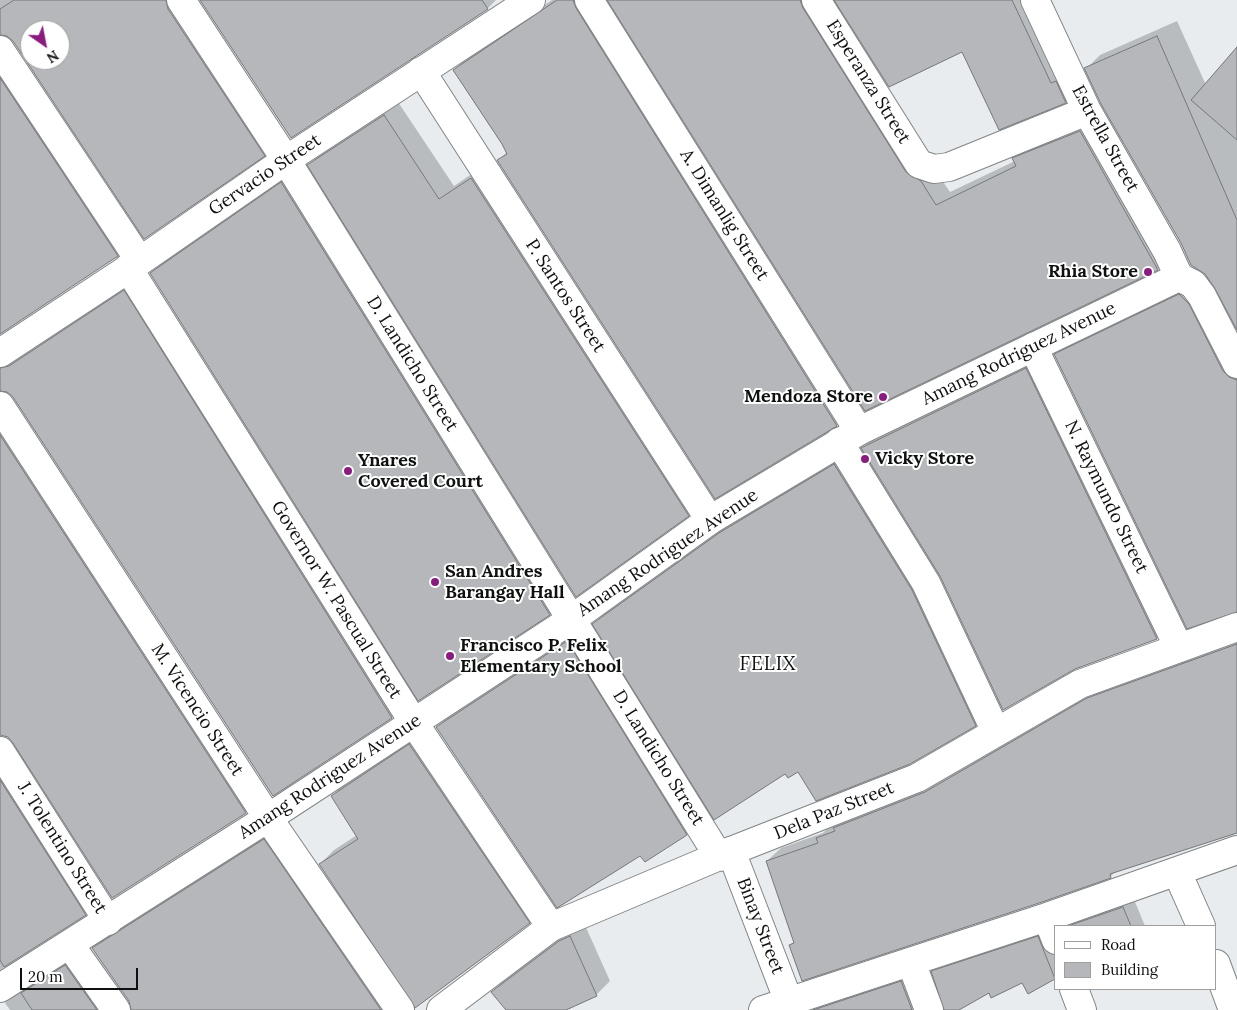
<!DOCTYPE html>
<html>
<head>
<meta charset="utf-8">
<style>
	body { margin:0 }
	#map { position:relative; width:1237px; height:1010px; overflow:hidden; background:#e8ecee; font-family:Lora,serif }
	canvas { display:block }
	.legend { position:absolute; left:1054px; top:925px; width:162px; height:65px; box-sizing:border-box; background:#fff; border:1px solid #9f9f9f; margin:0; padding:6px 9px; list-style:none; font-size:15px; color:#0f1010 }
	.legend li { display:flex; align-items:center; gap:10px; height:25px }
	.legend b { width:25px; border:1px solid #9f9f9f }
	.north { position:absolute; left:20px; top:20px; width:50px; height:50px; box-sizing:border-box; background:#fff; border:1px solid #9f9f9f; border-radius:50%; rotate:147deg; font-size:14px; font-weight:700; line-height:20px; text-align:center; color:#0f1010 }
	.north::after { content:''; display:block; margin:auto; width:18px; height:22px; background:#8a1c80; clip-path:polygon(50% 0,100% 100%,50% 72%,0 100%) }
	.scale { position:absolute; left:20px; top:968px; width:118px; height:22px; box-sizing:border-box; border:2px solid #0f1010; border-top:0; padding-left:6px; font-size:15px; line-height:18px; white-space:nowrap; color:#0f1010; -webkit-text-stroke:4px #fff; paint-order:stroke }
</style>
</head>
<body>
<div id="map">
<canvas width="1237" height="1010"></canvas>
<ul class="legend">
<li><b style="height:6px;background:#fff"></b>Road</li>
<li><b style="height:14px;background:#b5b7ba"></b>Building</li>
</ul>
<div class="north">N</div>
<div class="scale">20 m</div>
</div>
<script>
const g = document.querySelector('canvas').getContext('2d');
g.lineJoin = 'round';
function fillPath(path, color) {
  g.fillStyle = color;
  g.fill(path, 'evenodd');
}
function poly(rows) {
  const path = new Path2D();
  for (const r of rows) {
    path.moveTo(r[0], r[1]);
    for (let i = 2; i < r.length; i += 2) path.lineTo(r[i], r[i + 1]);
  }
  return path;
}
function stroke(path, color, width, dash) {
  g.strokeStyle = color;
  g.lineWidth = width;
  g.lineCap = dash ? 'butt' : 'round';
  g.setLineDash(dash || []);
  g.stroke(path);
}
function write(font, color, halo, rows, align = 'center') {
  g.font = font + ' Lora,serif';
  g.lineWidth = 4;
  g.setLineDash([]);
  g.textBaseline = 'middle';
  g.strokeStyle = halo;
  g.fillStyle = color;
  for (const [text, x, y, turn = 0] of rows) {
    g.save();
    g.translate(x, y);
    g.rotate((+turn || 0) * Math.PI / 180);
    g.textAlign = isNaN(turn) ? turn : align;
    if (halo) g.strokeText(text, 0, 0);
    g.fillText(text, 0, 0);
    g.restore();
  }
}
const shadow = poly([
	[0,0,185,0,278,141,264,155,145,237,14,41,8,35,0,33],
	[30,30,60,30,60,60,30,60],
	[201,0,496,0,488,8,291,137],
	[552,0,594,0,851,411,837,425,715,497,499,160,507,152,454,70,469,56],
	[609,0,821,0,950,192,1015,161,1014,158,1028,144,1095,117,1172,254,1158,269,865,409],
	[851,0,1033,0,1079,88,1065,102,963,51],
	[1177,21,1206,85,1237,49,1237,314,1182,243,1086,69,1100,55],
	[0,43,131,241,117,255,0,333],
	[398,102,454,186,485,165,702,501,688,515,309,165,323,151],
	[294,171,561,602,549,614,419,699,151,273,163,261],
	[138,277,405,703,392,717,273,795,14,397,7,391,0,389,0,346],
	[1193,282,1237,360,1237,611,1056,355,1069,341],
	[1040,355,1171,624,1157,638,1074,668,941,576,863,448,877,434],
	[0,399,259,798,246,812,14,742,7,736,0,734],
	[848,451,989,711,975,725,786,772,594,624,608,610,734,520],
	[581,628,700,821,686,834,641,854,437,727,451,713],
	[1237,636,1237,830,1117,870,1110,877,791,945,795,941,767,861,781,848,823,833,831,825,1101,685],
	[424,731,543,908,529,922,320,864,334,850,357,835,332,796,346,782],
	[0,744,99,900,85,914,0,970],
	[279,825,409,1010,416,1010,132,1010,130,1001,93,949,108,934],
	[1133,897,1145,926,1069,926,1079,917],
	[584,923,610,981,596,995,563,1010,507,1010,492,992,506,978,574,927],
	[1048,927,1056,941,1056,977,1029,993,1023,981,989,991,956,1010,945,1010,933,972,943,962],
	[80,951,126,1010,10,1010,5,1003,20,988],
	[915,969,935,1010,811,1010,822,999]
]);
const building = poly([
	[14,0,166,0,168,9,265,156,144,239,13,41,7,36,0,35,0,9,14,0],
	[30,30,60,30,60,60,30,60,30,30],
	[200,0,482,0,488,9,291,138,200,0],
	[557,0,573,0,576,8,837,426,715,499,497,160,507,154,502,144,453,70,557,0],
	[607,0,800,0,803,8,906,172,921,181,936,205,1016,166,1012,158,1080,131,1158,270,865,411,607,0],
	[834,0,1012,0,1051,83,1056,81,1066,103,999,130,962,52,889,87,834,0],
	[1157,36,1237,220,1237,330,1214,287,1205,274,1191,265,1181,243,1101,104,1084,68,1157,36],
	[1237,47,1237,140,1191,100,1237,47],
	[0,78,118,256,0,334,0,78],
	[384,115,439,199,471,178,689,516,576,597,307,165,384,115],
	[281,182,550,615,418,701,150,273,281,182],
	[124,290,392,718,273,796,13,397,7,392,0,391,0,368,9,366,124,290],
	[1179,294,1189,304,1223,371,1229,377,1237,380,1237,612,1187,629,1054,354,1179,294],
	[1026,368,1157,639,1075,669,1003,710,940,576,861,448,1026,368],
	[0,435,246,813,112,898,13,743,8,737,0,735,0,435],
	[834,464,912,590,976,726,910,764,816,801,798,772,788,778,785,774,714,820,592,624,719,533,834,464],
	[567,641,687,835,645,862,640,856,557,908,436,727,567,641],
	[1237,644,1237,833,1110,874,1111,878,1042,902,802,981,789,945,794,943,766,861,818,843,816,838,835,831,833,828,925,792,1087,698,1237,644],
	[409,744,530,923,415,1008,319,864,358,839,331,796,409,744],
	[0,780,86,915,4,967,0,960,0,780],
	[264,839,381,1010,131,1010,129,1001,92,948,264,839],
	[1123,907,1131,926,1068,926,1123,907],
	[570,936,597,996,566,1010,506,1010,491,992,559,941,570,936],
	[1038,936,1055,979,1028,994,1022,983,991,998,989,993,959,1010,944,1010,931,971,1038,936],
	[65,965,97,1010,32,1010,21,993,65,965],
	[901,981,912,1010,813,1010,901,981]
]);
const street = poly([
	[181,0,286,160,719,857],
	[589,0,859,431],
	[816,0,919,164,934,169,949,167,1087,111],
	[1035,0,1087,111,1167,251,1179,277],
	[0,50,140,261],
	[421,71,710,520],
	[128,268,414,723],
	[1033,347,1179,648],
	[0,353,140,261,286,160,531,0],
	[0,406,268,818,400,1010],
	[839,442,926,583,996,732],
	[0,751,108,921],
	[731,851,792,1010],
	[1177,872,1201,926],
	[1047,917,1056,940],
	[70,945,116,1010],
	[911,962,929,1010],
	[1216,964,1233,1010],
	[1074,989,1082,1010],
	[441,1010,551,927],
	[763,1010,1047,917,1237,850]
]);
const secondary = poly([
	[414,723,551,927,731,851,917,778,1080,684,1237,627],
	[0,988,268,818,572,619,710,520,859,431,1179,277,1193,284,1202,296,1237,364]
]);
const markers = [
	[1148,272,5,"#8a1c80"],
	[883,397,5,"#8a1c80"],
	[865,459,5,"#8a1c80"],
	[348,471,5,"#8a1c80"],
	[435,582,5,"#8a1c80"],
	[450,656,5,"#8a1c80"]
];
const streetNames = [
	["Esperanza Street",868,82,58],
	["Estrella Street",1105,139,61],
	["Gervacio Street",265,175,-34],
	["A. Dimanlig Street",724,215,58],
	["P. Santos Street",565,296,57],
	["Amang Rodriguez Avenue",1019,354,-26],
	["D. Landicho Street",412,364,58],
	["N. Raymundo Street",1106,497,64],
	["Amang Rodriguez Avenue",668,553,-34],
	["Governor W. Pascual Street",336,600,58],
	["M. Vicencio Street",197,710,57],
	["D. Landicho Street",658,758,58],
	["Amang Rodriguez Avenue",330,777,-33],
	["Dela Paz Street",834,811,-22],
	["J. Tolentino Street",62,848,58],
	["Binay Street",760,926,69]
];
const poiNames = [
	["Rhia Store",1138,272,"right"],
	["Mendoza Store",873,397,"right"],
	["Vicky Store",875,459],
	["Ynares",358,461],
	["Covered Court",358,482],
	["San Andres",445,572],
	["Barangay Hall",445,593],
	["Francisco P. Felix",460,646],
	["Elementary School",460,667]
];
const neighbourhoodNames = [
	["FELIX",768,665]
];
fillPath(shadow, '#0003');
fillPath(building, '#b5b7ba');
stroke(building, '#75777a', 1);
stroke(street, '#818586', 30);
stroke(secondary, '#818586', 30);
stroke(street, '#fff', 28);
stroke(secondary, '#fff', 28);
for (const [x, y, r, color] of markers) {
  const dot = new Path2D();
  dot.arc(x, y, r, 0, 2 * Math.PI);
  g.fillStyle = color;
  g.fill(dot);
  stroke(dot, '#fff', 2);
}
write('18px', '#0f1010', '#fff', streetNames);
write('bold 18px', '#0f1010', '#fff', poiNames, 'left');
g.letterSpacing = '1px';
write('19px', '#0f1010', '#fff', neighbourhoodNames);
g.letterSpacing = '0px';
</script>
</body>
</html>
